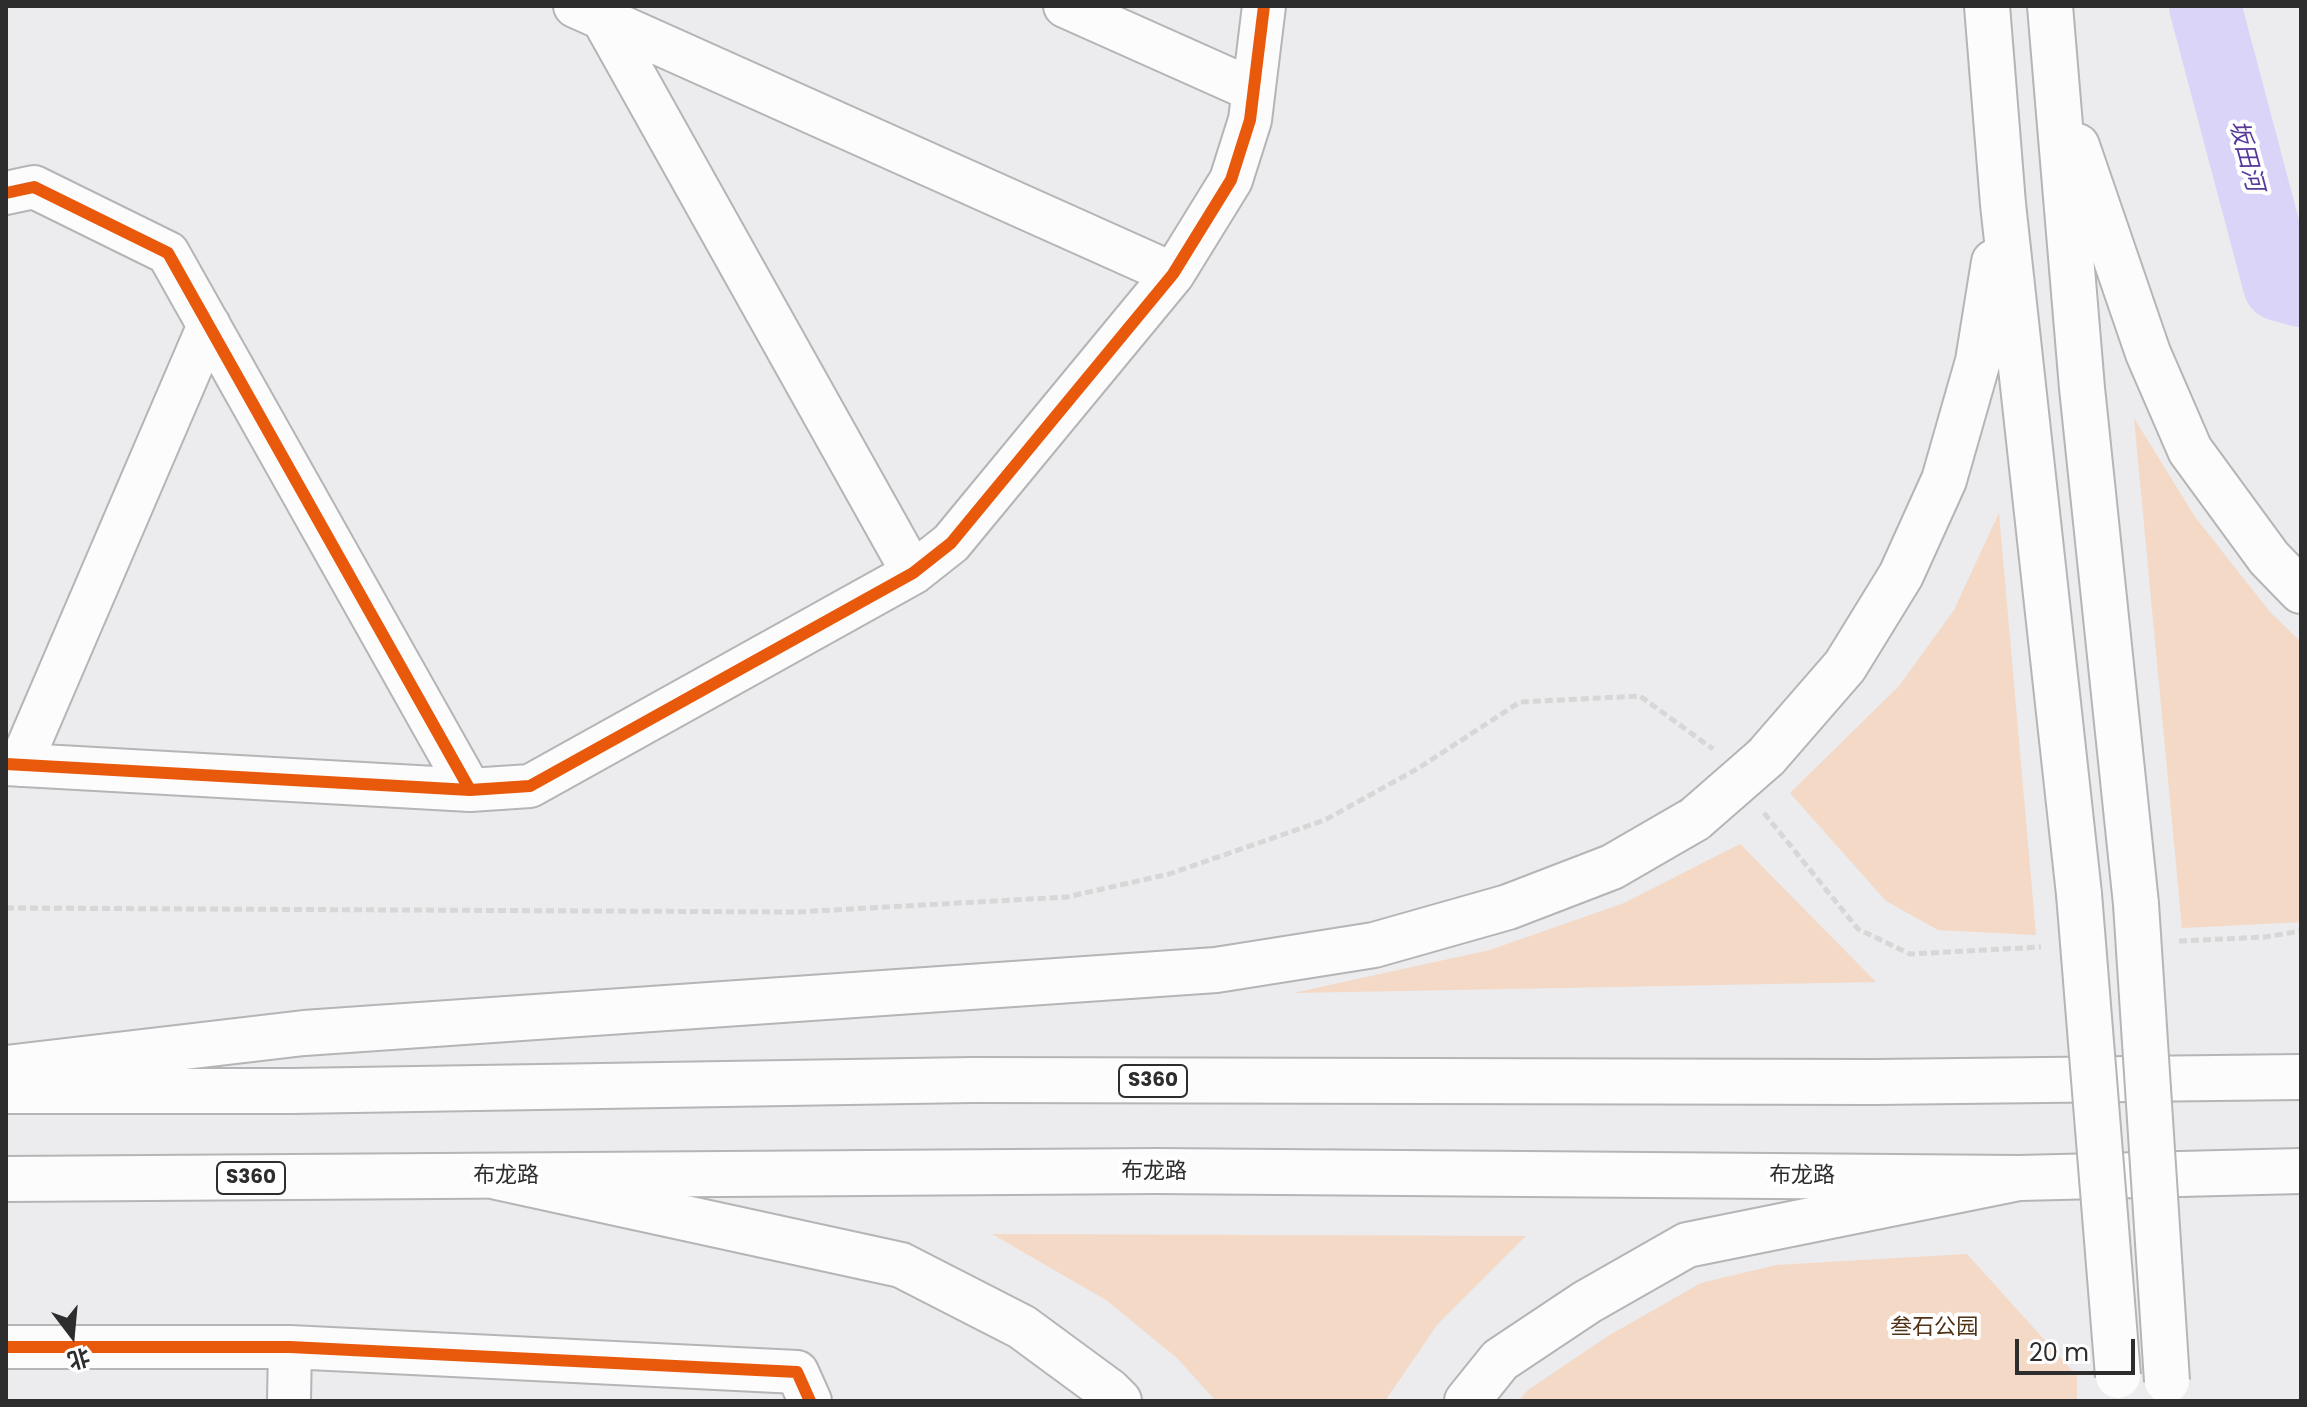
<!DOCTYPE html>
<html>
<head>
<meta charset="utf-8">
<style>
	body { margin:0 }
	#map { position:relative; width:2307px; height:1407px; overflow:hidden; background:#ecebed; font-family:Poppins,"Noto Sans SC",sans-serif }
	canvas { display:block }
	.frame { position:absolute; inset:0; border:8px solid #2d2d2e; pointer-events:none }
	.north { position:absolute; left:32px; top:1295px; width:80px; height:80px; -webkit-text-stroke:6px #fff; paint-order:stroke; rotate:164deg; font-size:22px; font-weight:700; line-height:32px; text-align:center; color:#2d2d2e }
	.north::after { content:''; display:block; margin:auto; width:28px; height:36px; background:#2d2d2e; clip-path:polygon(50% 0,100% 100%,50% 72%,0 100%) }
	.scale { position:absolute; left:2015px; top:1339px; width:120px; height:36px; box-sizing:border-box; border:4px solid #2d2d2e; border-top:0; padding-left:10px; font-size:24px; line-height:28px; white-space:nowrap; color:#2d2d2e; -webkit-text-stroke:6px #fff; paint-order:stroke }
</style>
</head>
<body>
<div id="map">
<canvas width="2307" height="1407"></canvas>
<div class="frame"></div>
<div class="north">北</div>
<div class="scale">20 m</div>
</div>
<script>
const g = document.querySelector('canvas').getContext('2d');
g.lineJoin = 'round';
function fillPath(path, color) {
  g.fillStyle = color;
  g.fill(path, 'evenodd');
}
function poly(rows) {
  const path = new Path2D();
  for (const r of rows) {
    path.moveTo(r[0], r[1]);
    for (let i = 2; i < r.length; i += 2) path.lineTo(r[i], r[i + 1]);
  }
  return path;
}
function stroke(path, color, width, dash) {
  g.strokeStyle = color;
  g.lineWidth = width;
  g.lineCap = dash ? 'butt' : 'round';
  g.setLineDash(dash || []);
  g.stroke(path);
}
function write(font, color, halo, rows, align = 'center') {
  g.font = font + ' Poppins,"Noto Sans SC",sans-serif';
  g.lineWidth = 8;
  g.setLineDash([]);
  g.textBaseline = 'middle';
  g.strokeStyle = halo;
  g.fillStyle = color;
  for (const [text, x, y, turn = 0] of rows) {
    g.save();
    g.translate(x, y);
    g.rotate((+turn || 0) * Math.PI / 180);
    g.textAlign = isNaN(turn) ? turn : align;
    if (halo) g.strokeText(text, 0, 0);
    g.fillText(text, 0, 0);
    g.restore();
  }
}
const green = poly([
	[2134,418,2195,517,2270,612,2301,642,2301,922,2182,928],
	[1999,513,2036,935,1938,930,1886,901,1790,793,1899,686,1954,610],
	[1740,844,1876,982,1293,993,1490,950,1624,903],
	[992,1234,1526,1236,1437,1325,1385,1401,1216,1401,1177,1358,1106,1300],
	[1967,1254,2077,1376,2077,1401,1519,1401,1528,1390,1608,1336,1701,1283,1776,1265]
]);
const river = poly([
	[2205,6,2279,285,2301,291]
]);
const path = poly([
	[1764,813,1858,929,1910,954,2041,947],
	[6,908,797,912,1067,897,1169,874,1325,820,1417,769,1520,702,1640,696,1713,749],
	[2179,941,2265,937,2301,931]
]);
const street = poly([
	[575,6,1173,274],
	[1065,6,1253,90],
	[603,19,913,573],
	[6,193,34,187,168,253,470,790],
	[6,764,470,790,530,786,913,573,951,543,1173,274,1231,180,1250,120,1264,6],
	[20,765,209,325],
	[6,1347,290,1347,797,1372,810,1401],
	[289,1401,290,1347]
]);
const primary = poly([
	[6,1091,292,1091,972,1080,1875,1082,2301,1077],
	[6,1179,1156,1171,2019,1178,2301,1171]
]);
const highway = poly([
	[1987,6,2003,204,2079,894],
	[2050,6,2082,388,2136,904],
	[2077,146,2148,353,2190,450,2269,558,2301,591],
	[1766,757,1845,666,1901,575,1944,480,1978,361,1994,262],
	[6,1068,304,1033,1216,970,1374,945,1508,907,1612,867,1695,819],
	[497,1177,901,1265,1022,1327,1109,1391,1119,1401],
	[1467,1401,1500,1360,1587,1302,1687,1245,2019,1178]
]);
const highwayBridge = poly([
	[1695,819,1766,757],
	[2079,894,2118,1376],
	[2136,904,2167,1381]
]);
const cycleway = poly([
	[6,193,34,187,168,253,470,790],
	[6,764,470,790,530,786,913,573,951,543,1173,274,1231,180,1250,120,1264,6],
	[6,1347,290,1347,797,1372,810,1401]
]);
const shields = [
	[1153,1081,68],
	[251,1178,68]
];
const shieldNames = [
	["S360",1153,1081],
	["S360",251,1178]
];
const streetNames = [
	["布龙路",1154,1172],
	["布龙路",506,1176],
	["布龙路",1802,1176]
];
const parkNames = [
	["叁石公园",1934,1328]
];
const waterNames = [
	["坂田河",2245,156,75]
];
fillPath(green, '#f3d9c6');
stroke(river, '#dad4f9', 72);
stroke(street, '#b5b4b6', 46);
stroke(primary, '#b5b4b6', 48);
stroke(highway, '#b5b4b6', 48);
stroke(path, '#d7d7d7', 5, [8, 4]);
stroke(street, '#fcfcfc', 42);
stroke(primary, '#fcfcfc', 44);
stroke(highway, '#fcfcfc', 44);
stroke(highwayBridge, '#b5b4b6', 48, []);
stroke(highwayBridge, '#fcfcfc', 44);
stroke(cycleway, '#e8590c', 12);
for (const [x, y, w] of shields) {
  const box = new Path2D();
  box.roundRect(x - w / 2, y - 16, w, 32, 6);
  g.fillStyle = '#fff';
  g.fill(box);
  stroke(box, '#2d2d2e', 2);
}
write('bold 20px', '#2d2d2e', null, shieldNames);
write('22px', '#2d2d2e', '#fff', streetNames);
write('22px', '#503215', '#fff', parkNames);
write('italic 24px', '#56399a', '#fff', waterNames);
</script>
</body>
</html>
